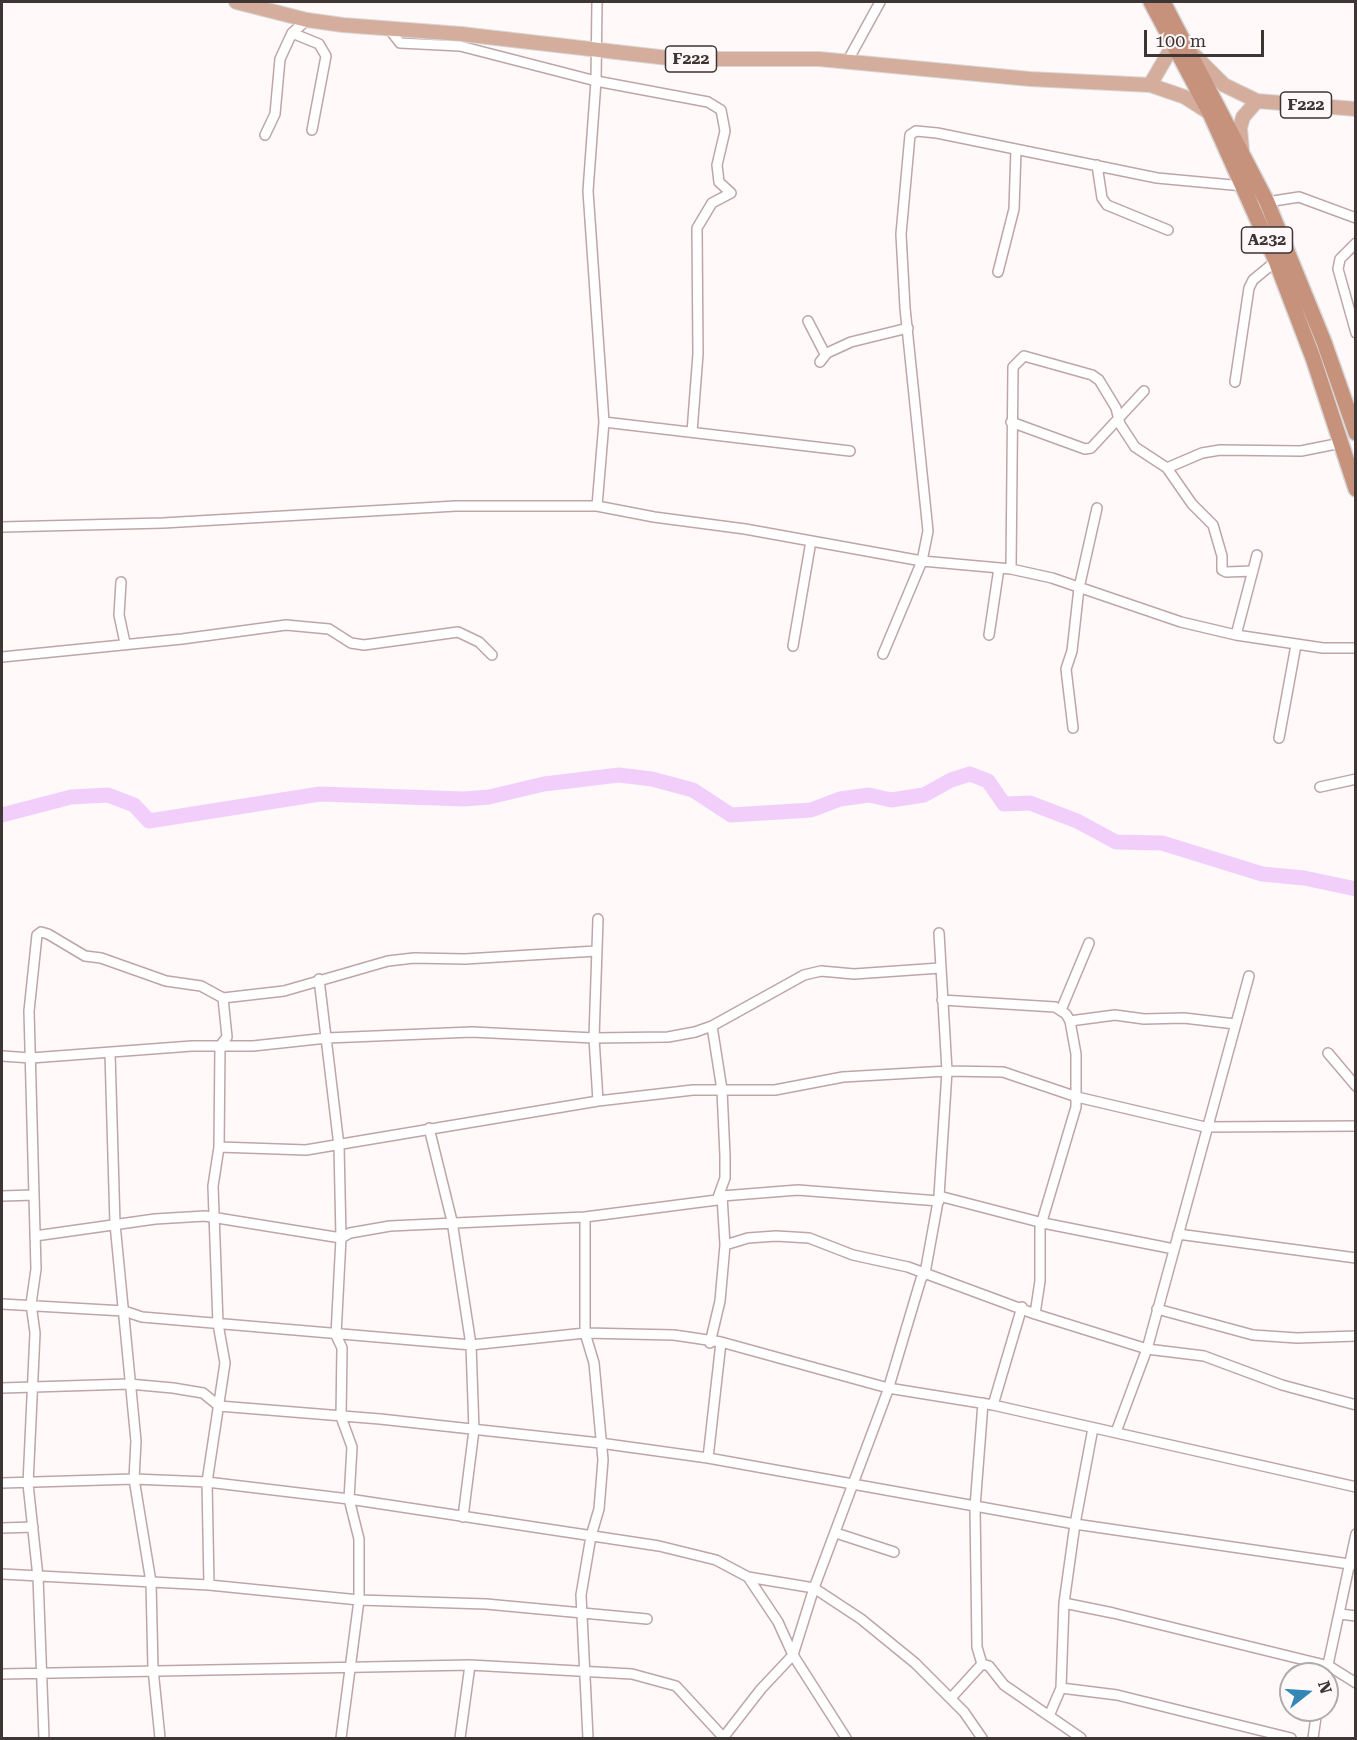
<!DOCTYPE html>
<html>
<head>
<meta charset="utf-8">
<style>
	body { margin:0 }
	#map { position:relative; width:1357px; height:1740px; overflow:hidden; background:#fff9fa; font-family:"Roboto Serif",serif }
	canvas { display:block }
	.frame { position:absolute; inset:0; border:3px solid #3e3535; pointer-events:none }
	.north { position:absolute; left:1279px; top:1662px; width:60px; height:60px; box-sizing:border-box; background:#fff9fa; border:2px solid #b2abab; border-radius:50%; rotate:73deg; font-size:16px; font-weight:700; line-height:24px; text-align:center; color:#3e3535 }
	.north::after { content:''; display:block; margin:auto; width:21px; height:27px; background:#3287b6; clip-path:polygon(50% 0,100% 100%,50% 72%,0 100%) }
	.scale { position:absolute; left:1144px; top:30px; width:120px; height:27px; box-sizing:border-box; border:3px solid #3e3535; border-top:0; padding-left:8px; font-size:18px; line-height:21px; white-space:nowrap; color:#3e3535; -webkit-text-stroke:4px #fff9fa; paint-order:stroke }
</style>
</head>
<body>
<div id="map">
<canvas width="1357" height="1740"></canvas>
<div class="frame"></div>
<div class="north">N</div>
<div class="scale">100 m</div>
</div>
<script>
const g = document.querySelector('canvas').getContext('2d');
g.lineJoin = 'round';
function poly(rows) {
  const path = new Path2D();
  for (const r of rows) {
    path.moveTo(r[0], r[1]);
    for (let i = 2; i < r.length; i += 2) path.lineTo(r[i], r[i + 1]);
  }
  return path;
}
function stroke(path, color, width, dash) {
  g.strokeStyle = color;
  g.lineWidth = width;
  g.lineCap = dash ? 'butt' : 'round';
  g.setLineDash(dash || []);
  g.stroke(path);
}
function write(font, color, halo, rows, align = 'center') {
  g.font = font + ' "Roboto Serif",serif';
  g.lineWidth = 6;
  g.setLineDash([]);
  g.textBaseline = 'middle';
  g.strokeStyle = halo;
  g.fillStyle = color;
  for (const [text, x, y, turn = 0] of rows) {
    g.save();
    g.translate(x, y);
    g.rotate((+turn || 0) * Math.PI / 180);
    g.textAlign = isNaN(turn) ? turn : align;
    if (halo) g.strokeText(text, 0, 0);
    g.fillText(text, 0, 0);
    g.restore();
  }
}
const river = poly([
	[2,815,71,797,108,795,134,805,149,821,320,794,464,799,489,797,544,784,619,775,652,779,693,790,731,815,811,810,840,799,869,795,891,800,924,795,951,780,970,774,988,781,1004,804,1030,803,1077,821,1116,842,1162,843,1262,874,1304,878,1356,889]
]);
const minor = poly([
	[597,2,596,81,588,191,604,422,597,506],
	[390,30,400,43,460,46,596,81,708,102,721,110,725,131,717,165,719,182,731,193,712,203,697,228,698,354,692,432],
	[292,33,319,44,326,56,312,130],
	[847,62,880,2],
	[265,135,275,114,280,59,292,33,307,20],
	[1097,165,1102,198,1107,205,1168,230],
	[1267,202,1299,197,1356,218],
	[1356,243,1340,259,1338,269,1356,333],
	[998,272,1014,209,1016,150],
	[808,321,825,354],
	[820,362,827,353,851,342,908,328],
	[1235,382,1249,288,1253,280,1276,261],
	[604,422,850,451],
	[1011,422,1085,449,1091,448,1144,391],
	[1167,468,1192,504,1213,525,1222,556,1222,570,1226,572,1253,571],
	[2,527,163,523,456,506,597,506,654,517,745,529,922,561,1011,569,1052,578,1181,622,1236,635,1323,648,1356,648],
	[1011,569,1013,367,1024,356,1092,375,1099,380,1116,408,1120,424,1135,447,1167,468,1202,453,1220,450,1301,451,1341,443],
	[121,582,119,615,125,643],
	[989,635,999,568],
	[1236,635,1257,555],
	[793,646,811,541],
	[883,654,922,561,928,531,905,308,901,234,910,135,916,131,937,133,1157,178,1243,186],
	[2,657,182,639,286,625,329,629,351,643,364,645,458,632,479,642,492,655],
	[1073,728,1066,669,1072,651,1079,588,1097,508],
	[1279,738,1296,645],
	[1320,787,1356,779],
	[598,919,594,1038,598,1101],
	[319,979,339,1146,341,1238,336,1335,342,1348,341,1417,352,1447,349,1499,359,1539,359,1600,341,1738],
	[942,1000,1055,1007,1066,1014,1070,1021,1076,1054,1076,1107,1040,1228,1040,1281,1035,1314],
	[1061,1010,1089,943],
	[1070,1021,1115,1015,1144,1019,1184,1018,1235,1024],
	[712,1026,722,1090,725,1156,725,1178,717,1200],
	[110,1053,115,1224,136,1441,134,1479,151,1582,153,1669,160,1738],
	[1328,1053,1356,1086],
	[2,1056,31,1058,192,1046,253,1046,327,1038,472,1032,594,1038,668,1037,695,1032,712,1026,804,975,821,971,854,974,940,968],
	[429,1128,452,1221,471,1345,474,1430,463,1517],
	[219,1147,306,1150,598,1101,693,1090,775,1090,843,1077,947,1071,1003,1072,1077,1097,1205,1127,1356,1126],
	[2,1196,34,1195],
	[939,1196,1043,1223,1174,1249],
	[585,1217,585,1333,594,1363,603,1460,599,1509,591,1536,581,1595,588,1738],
	[1178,1234,1356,1258],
	[35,1236,155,1219,205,1216,341,1238,350,1233,390,1226,585,1217,717,1200,722,1196,798,1190,939,1201],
	[725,1245,748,1238,776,1236,809,1238,853,1255,908,1267,1035,1314,1147,1349,1204,1356,1282,1385,1356,1405],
	[2,1304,124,1311,142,1317,471,1345,585,1333,674,1335,721,1342,888,1388,993,1405,1356,1487],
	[1157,1309,1253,1335,1297,1338,1356,1336],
	[710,1343,720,1301,725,1245,722,1196],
	[2,1388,129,1384,173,1388,203,1393,219,1406,380,1419,600,1443,708,1458,1075,1524,1356,1565],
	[983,1403,975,1507,977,1647,982,1664,989,1666,1004,1685,1081,1738],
	[993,1405,1022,1307],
	[1116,1432,1147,1349,1249,976],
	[708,1458,721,1342],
	[2,1483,134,1479,207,1482,349,1499,659,1546,716,1560,748,1577,814,1588,861,1619,915,1663,964,1712,982,1738],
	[2,1528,33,1527],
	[836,1533,894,1552],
	[2,1574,209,1585,359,1600,486,1604,647,1619],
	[748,1577,778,1622,793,1655,846,1738],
	[209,1585,207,1482,225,1363,218,1324,213,1186,219,1147,220,1046,227,1037,223,998],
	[1064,1603,1113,1613,1329,1666,1356,1683],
	[1340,1614,1356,1616],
	[2,1674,470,1665,632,1674,676,1686,724,1738],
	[1326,1674,1356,1534],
	[1061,1688,1117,1695,1291,1738],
	[951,1698,982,1664],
	[1049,1716,1061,1688,1064,1603,1075,1524,1093,1428],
	[44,1738,38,1577,28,1484,35,1333,31,1304,36,1269,29,1011,37,935,41,932,48,934,85,956,101,958,166,981,201,986,223,998,284,991,388,961,414,958,465,959,596,951],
	[460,1738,470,1665],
	[723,1738,761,1689,793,1655,814,1588,887,1393,921,1279,925,1273,939,1196,947,1071,939,933],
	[1313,1738,1317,1710]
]);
const primary = poly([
	[236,2,307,20,343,25,461,34,677,59,819,59,1030,79,1150,85,1185,97,1210,113],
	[1193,54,1224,85,1257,101,1356,109],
	[1150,85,1175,42],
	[1242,150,1240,128,1243,117,1257,101]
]);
const trunk = poly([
	[1151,2,1210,113,1276,261,1313,358,1356,489],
	[1163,2,1267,202,1324,342,1356,433]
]);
const shields = [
	[691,59,51],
	[1306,105,51],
	[1267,240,51]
];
const shieldNames = [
	["F222",691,59],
	["F222",1306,105],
	["A232",1267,240]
];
stroke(river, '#f2cffb', 15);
stroke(minor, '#bea6a8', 12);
stroke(primary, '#d8d7d7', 16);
stroke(trunk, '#d8d7d7', 18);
stroke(minor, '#fff', 9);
stroke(primary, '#d4ad9d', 14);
stroke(trunk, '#c6927c', 15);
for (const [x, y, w] of shields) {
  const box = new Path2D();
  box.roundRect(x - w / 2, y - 13, w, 26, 4.5);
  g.fillStyle = '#fff9fa';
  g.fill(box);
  stroke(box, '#3e3535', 1.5);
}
write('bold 16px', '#3e3535', null, shieldNames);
</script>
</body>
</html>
